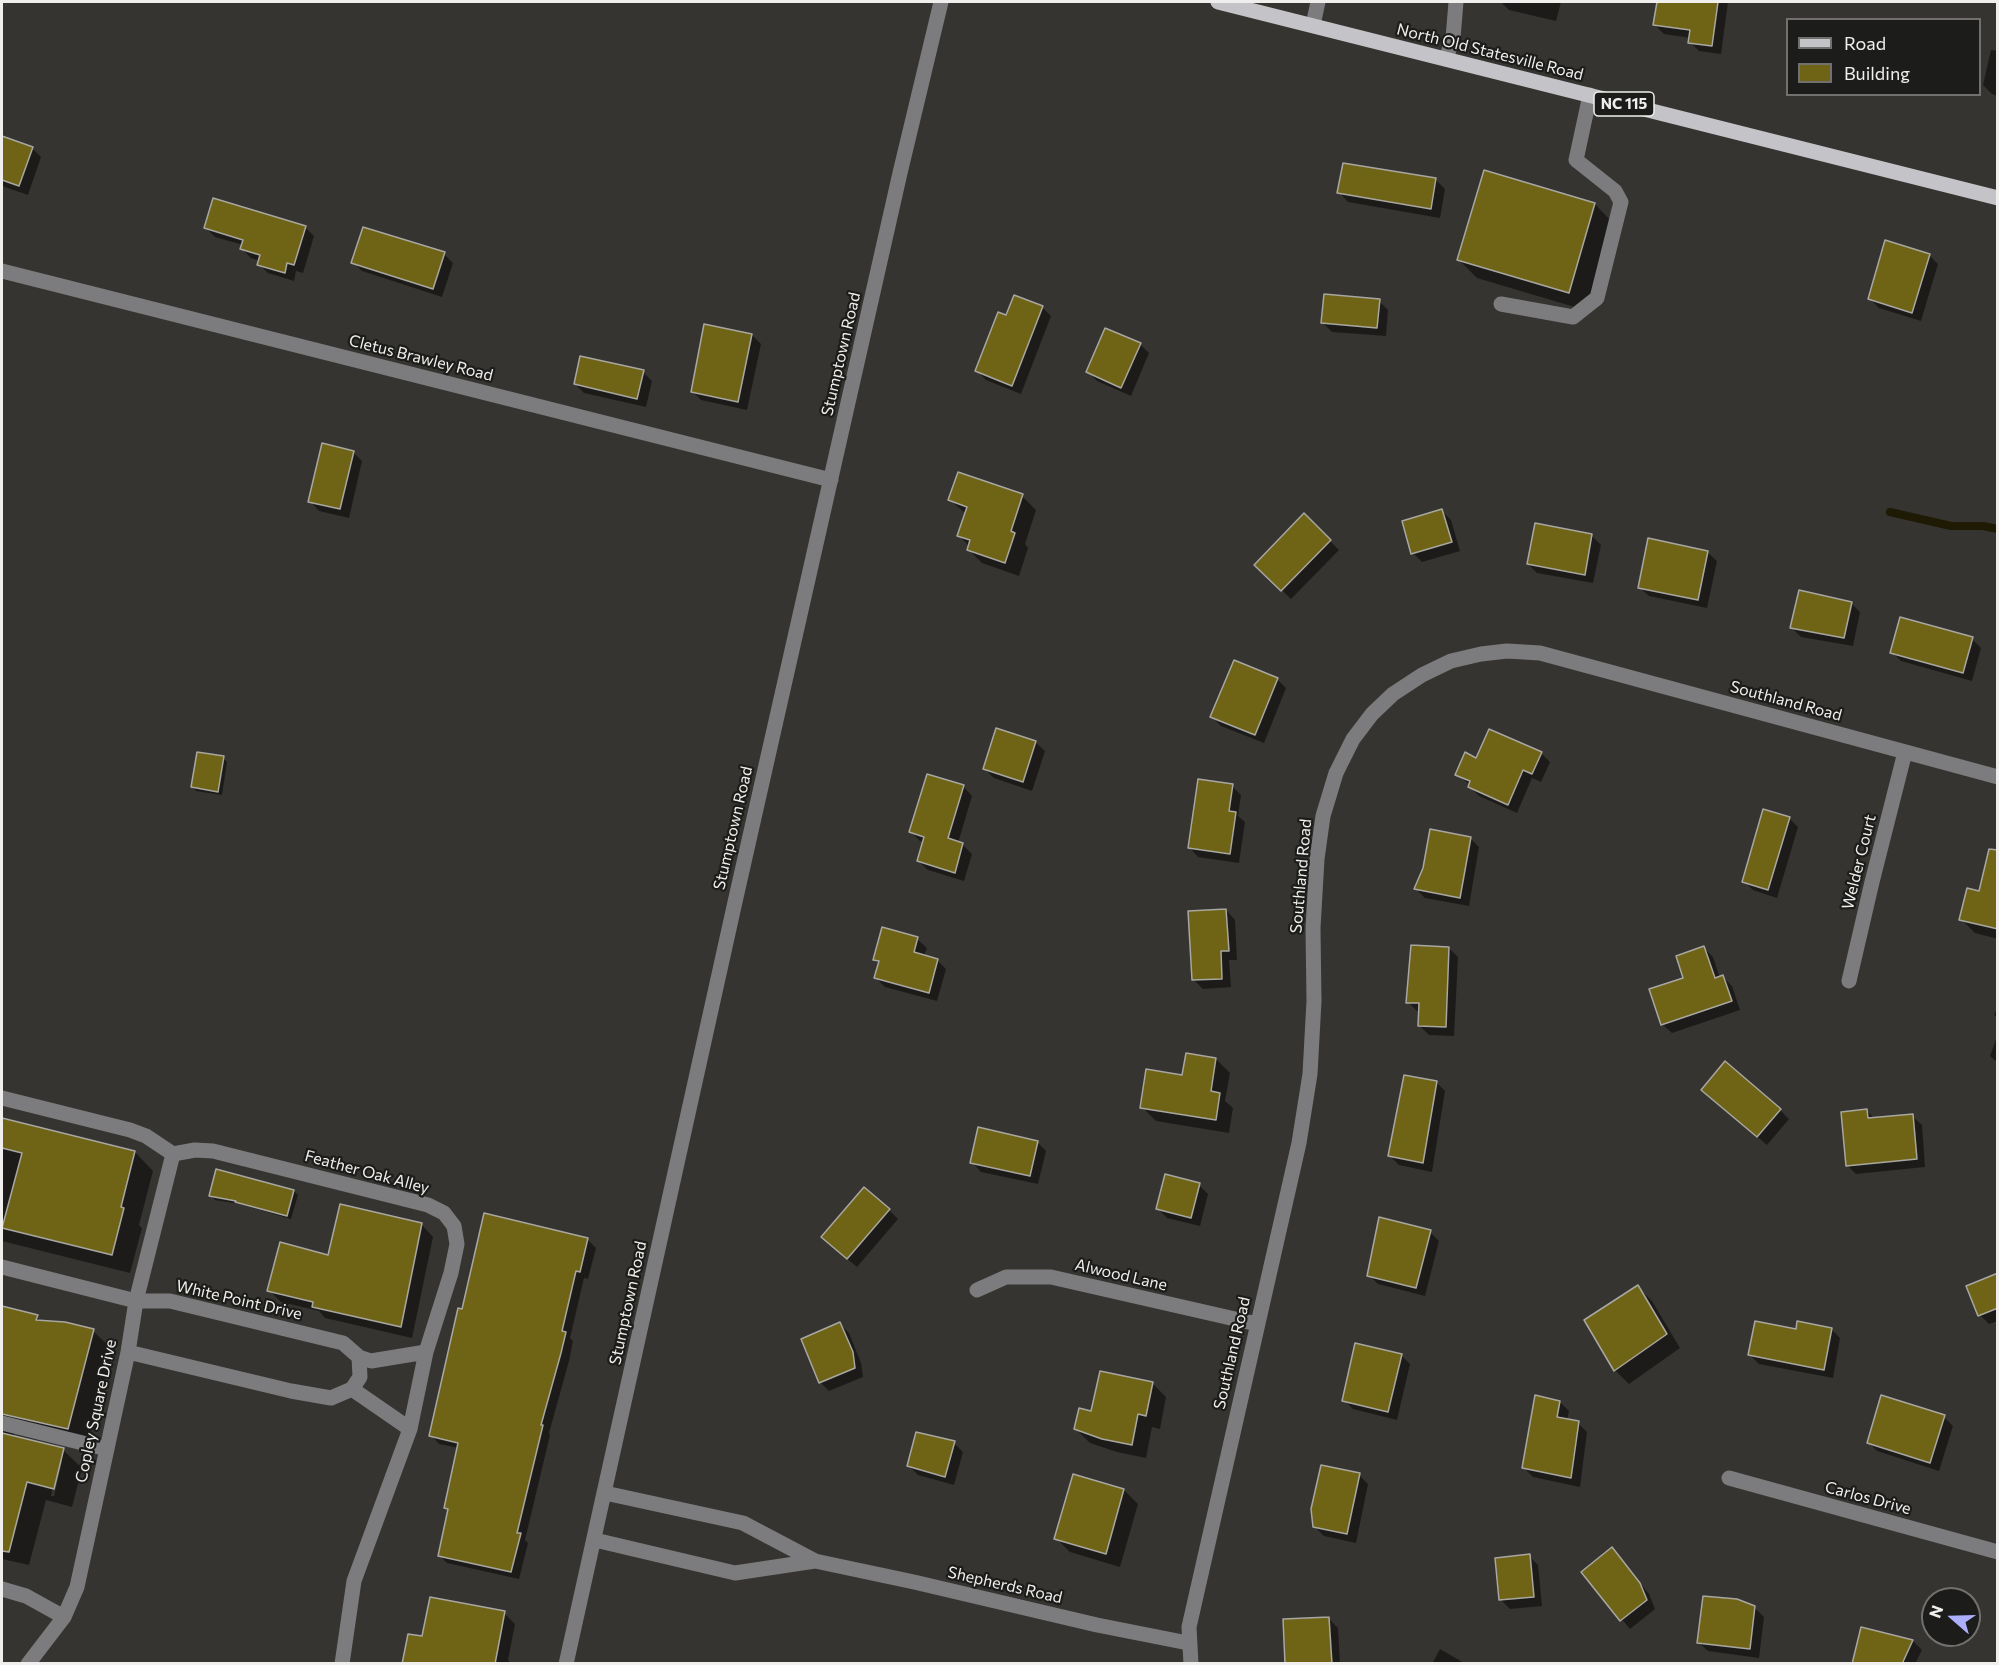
<!DOCTYPE html>
<html>
<head>
<meta charset="utf-8">
<style>
	body { margin:0 }
	#map { position:relative; width:1999px; height:1665px; overflow:hidden; background:#353430; font-family:Commissioner,sans-serif }
	canvas { display:block }
	.frame { position:absolute; inset:0; border:3px solid #f0efed; pointer-events:none }
	.legend { position:absolute; left:1786px; top:18px; width:195px; height:78px; box-sizing:border-box; background:#1c1c1a; border:2px solid #71706e; margin:0; padding:8px 10px; list-style:none; font-size:18px; color:#f0efed }
	.legend li { display:flex; align-items:center; gap:12px; height:30px }
	.legend b { width:30px; border:2px solid #71706e }
	.north { position:absolute; left:1921px; top:1587px; width:60px; height:60px; box-sizing:border-box; background:#1c1c1a; border:2px solid #71706e; border-radius:50%; rotate:290deg; font-size:16px; font-weight:700; line-height:24px; text-align:center; color:#f0efed }
	.north::after { content:''; display:block; margin:auto; width:21px; height:27px; background:#acaffb; clip-path:polygon(50% 0,100% 100%,50% 72%,0 100%) }
</style>
</head>
<body>
<div id="map">
<canvas width="1999" height="1665"></canvas>
<div class="frame"></div>
<ul class="legend">
<li><b style="height:8px;background:#c4c4c8"></b>Road</li>
<li><b style="height:16px;background:#6f6316"></b>Building</li>
</ul>
<div class="north">N</div>
</div>
<script>
const g = document.querySelector('canvas').getContext('2d');
g.lineJoin = 'round';
function fillPath(path, color) {
  g.fillStyle = color;
  g.fill(path, 'evenodd');
}
function poly(rows) {
  const path = new Path2D();
  for (const r of rows) {
    path.moveTo(r[0], r[1]);
    for (let i = 2; i < r.length; i += 2) path.lineTo(r[i], r[i + 1]);
  }
  return path;
}
function stroke(path, color, width, dash) {
  g.strokeStyle = color;
  g.lineWidth = width;
  g.lineCap = dash ? 'butt' : 'round';
  g.setLineDash(dash || []);
  g.stroke(path);
}
function write(font, color, halo, rows, align = 'center') {
  g.font = font + ' Commissioner,sans-serif';
  g.lineWidth = 4.5;
  g.setLineDash([]);
  g.textBaseline = 'middle';
  g.strokeStyle = halo;
  g.fillStyle = color;
  for (const [text, x, y, turn = 0] of rows) {
    g.save();
    g.translate(x, y);
    g.rotate((+turn || 0) * Math.PI / 180);
    g.textAlign = isNaN(turn) ? turn : align;
    if (halo) g.strokeText(text, 0, 0);
    g.fillText(text, 0, 0);
    g.restore();
  }
}
const shadow = poly([
	[1501,2,1561,2,1556,21,1509,10],
	[1658,2,1728,2,1721,54,1699,51,1690,42,1691,38,1664,34,1655,25],
	[1991,50,1998,51,1998,96,1992,94,1983,85],
	[2,137,32,148,41,157,28,195,2,186],
	[1436,180,1445,189,1440,218,1348,202,1339,192],
	[1595,204,1613,223,1588,311,1477,278,1459,260],
	[305,227,314,236,303,273,296,271,294,281,268,273,259,264,260,261,251,258,242,249,243,245,215,237,206,228],
	[444,254,453,263,442,297,362,271,353,262],
	[1929,255,1938,264,1921,321,1879,308,1870,299],
	[1379,301,1388,310,1386,336,1332,332,1323,323],
	[1042,307,1051,316,1021,394,986,380,977,371,1007,317],
	[752,335,761,344,747,410,701,400,692,391],
	[1140,344,1149,353,1131,396,1097,381,1088,372],
	[643,372,652,381,646,407,584,393,575,384],
	[353,452,362,461,349,518,319,511,310,501],
	[1022,496,1036,510,1025,544,1028,548,1019,576,982,563,968,549,969,546,958,535,966,514,950,500],
	[1442,511,1451,520,1460,551,1422,562,1413,553],
	[1304,515,1339,550,1291,599,1256,565],
	[1536,525,1592,536,1601,545,1593,583,1537,573,1528,564],
	[1707,552,1717,561,1707,608,1649,596,1639,587],
	[1851,603,1860,612,1853,646,1801,637,1792,628],
	[1972,639,1981,648,1972,681,1901,661,1892,652],
	[1277,679,1286,688,1264,743,1221,726,1212,717],
	[1035,742,1045,751,1032,791,994,778,985,769],
	[1541,753,1550,762,1541,782,1532,778,1517,813,1479,796,1470,787,1470,785,1457,774,1477,759],
	[223,758,227,762,222,795,196,791,192,787],
	[963,786,972,796,958,843,963,845,972,854,964,881,928,870,918,861,924,842,920,841,911,832],
	[1232,786,1241,795,1238,816,1245,822,1239,863,1198,857,1189,847],
	[1789,818,1798,827,1777,898,1753,890,1744,881],
	[1470,838,1479,847,1469,906,1425,898,1416,889],
	[1998,863,1998,939,1975,933,1961,919],
	[1226,910,1235,920,1237,960,1229,960,1231,987,1203,989,1194,980],
	[917,939,927,948,924,956,937,960,946,969,937,1001,885,987,876,978,880,964,875,959],
	[1449,948,1458,957,1454,1036,1429,1035,1420,1026,1420,1012,1417,1011,1408,1002],
	[1704,948,1713,957,1720,978,1723,977,1732,986,1740,1010,1672,1033,1662,1024],
	[1998,1006,1998,1018,1994,1015],
	[1998,1034,1998,1063,1990,1056],
	[1216,1059,1230,1073,1225,1101,1233,1108,1229,1133,1156,1121,1142,1107,1183,1077],
	[1436,1082,1445,1091,1432,1172,1399,1165,1390,1156],
	[1712,1099,1780,1110,1789,1119,1767,1145],
	[1867,1111,1875,1119,1912,1116,1922,1125,1925,1167,1856,1174,1847,1165],
	[4,1120,135,1152,153,1171,139,1225,142,1228,130,1273,2,1241,2,1128],
	[1037,1142,1046,1151,1038,1184,981,1172,972,1162],
	[1199,1185,1208,1194,1200,1226,1167,1218,1158,1209],
	[294,1191,298,1195,291,1219,239,1204,215,1200,211,1196],
	[341,1206,422,1225,433,1237,412,1338,325,1318,319,1311,281,1302,269,1290,329,1257],
	[889,1210,898,1219,857,1267,832,1246],
	[1430,1232,1439,1241,1425,1296,1378,1284,1369,1275],
	[587,1239,596,1248,588,1279,584,1278,570,1338,573,1341,569,1361,549,1433,550,1435,525,1540,528,1543,519,1579,447,1563,439,1555,449,1511,445,1507,459,1448,439,1444,431,1435,464,1311],
	[1998,1274,1998,1321,1989,1324,1980,1315],
	[1638,1287,1652,1301,1680,1348,1629,1384,1615,1370],
	[2,1308,37,1317,42,1322,93,1331,112,1349,87,1447,23,1431,14,1434,12,1437,63,1450,82,1468,72,1507,46,1500,29,1565,2,1559],
	[59,1461,62,1461,54,1496,51,1496],
	[840,1324,849,1333,861,1363,863,1377,829,1391,820,1382],
	[1831,1329,1840,1338,1833,1378,1759,1364,1750,1355,1797,1330],
	[1401,1355,1410,1364,1397,1420,1353,1409,1344,1400],
	[1152,1383,1166,1397,1160,1429,1152,1427,1146,1458,1117,1452,1090,1443,1076,1429,1092,1413],
	[1560,1402,1569,1411,1567,1420,1578,1423,1587,1432,1580,1487,1533,1477,1524,1468],
	[1944,1417,1953,1426,1939,1471,1877,1451,1868,1442],
	[954,1443,963,1452,954,1485,918,1475,909,1466],
	[1359,1475,1368,1484,1356,1543,1324,1536,1314,1526],
	[1124,1490,1138,1504,1120,1567,1070,1552,1056,1538],
	[1612,1549,1649,1594,1655,1609,1630,1629,1583,1572],
	[1529,1556,1538,1565,1542,1606,1510,1609,1501,1600],
	[1754,1607,1764,1617,1759,1658,1708,1651,1698,1642],
	[504,1613,515,1624,508,1660,512,1664,402,1664,423,1638],
	[1328,1618,1338,1628,1340,1664,1287,1664],
	[1862,1629,1913,1641,1922,1650,1915,1664,1854,1664],
	[1440,1649,1466,1664,1432,1664]
]);
const stream = poly([
	[1890,512,1951,526,1983,526,1998,529]
]);
const building = poly([
	[1657,2,1718,2,1712,46,1688,43,1690,30,1653,25,1657,2],
	[2,136,33,147,19,186,2,180,2,136],
	[1343,163,1436,178,1431,209,1337,193,1343,163],
	[1484,170,1595,203,1569,293,1457,260,1484,170],
	[213,198,306,226,294,265,287,263,285,273,257,265,260,255,240,249,243,240,204,228,213,198],
	[363,227,445,252,433,289,351,263,363,227],
	[1885,240,1930,254,1912,313,1868,299,1885,240],
	[1324,294,1380,299,1377,328,1321,323,1324,294],
	[1014,295,1043,306,1012,386,975,371,998,312,1006,315,1014,295],
	[704,324,752,334,738,402,691,392,704,324],
	[1105,328,1141,343,1121,388,1086,372,1105,328],
	[580,356,644,370,637,399,574,384,580,356],
	[322,443,354,451,340,509,308,502,322,443],
	[958,472,1023,494,1011,531,1015,533,1005,563,967,550,970,540,957,536,967,507,948,500,958,472],
	[1442,509,1452,542,1411,554,1402,521,1442,509],
	[1304,513,1331,540,1281,591,1254,565,1304,513],
	[1535,523,1592,534,1585,575,1527,564,1535,523],
	[1648,538,1708,551,1698,600,1638,588,1648,538],
	[1799,590,1852,602,1844,638,1790,628,1799,590],
	[1900,617,1973,637,1963,673,1890,653,1900,617],
	[1234,660,1278,678,1255,735,1210,717,1234,660],
	[996,728,1036,741,1023,782,983,769,996,728],
	[1489,729,1542,752,1532,774,1523,770,1508,805,1468,787,1470,781,1455,775,1465,752,1476,758,1489,729],
	[197,752,224,756,218,792,191,787,197,752],
	[927,774,964,785,948,838,963,843,955,873,917,861,924,837,909,832,927,774],
	[1198,779,1233,784,1229,811,1236,812,1230,854,1188,848,1198,779],
	[1763,809,1790,817,1768,890,1742,882,1763,809],
	[1430,829,1471,837,1460,898,1414,889,1423,868,1430,829],
	[1989,849,1998,850,1998,929,1959,920,1967,888,1979,891,1989,849],
	[1226,909,1229,951,1221,951,1222,979,1192,980,1188,911,1226,909],
	[882,927,918,937,914,952,938,959,929,993,874,978,879,961,873,960,882,927],
	[1411,945,1449,947,1446,1027,1418,1026,1419,1003,1406,1003,1411,945],
	[1704,946,1715,978,1723,975,1732,1001,1661,1025,1649,989,1683,978,1676,956,1704,946],
	[1186,1053,1216,1058,1211,1091,1220,1093,1216,1120,1140,1108,1146,1069,1182,1075,1186,1053],
	[1725,1061,1781,1109,1757,1137,1701,1090,1725,1061],
	[1404,1075,1437,1081,1423,1163,1388,1156,1404,1075],
	[1867,1109,1868,1118,1913,1114,1917,1159,1846,1166,1841,1112,1867,1109],
	[2,1118,135,1151,121,1207,124,1208,112,1255,2,1228,22,1153,2,1148,2,1118],
	[978,1127,1038,1141,1030,1176,970,1163,978,1127],
	[216,1169,294,1190,287,1216,235,1202,236,1201,209,1196,216,1169],
	[1165,1174,1200,1183,1191,1218,1156,1209,1165,1174],
	[864,1187,890,1209,847,1259,821,1237,864,1187],
	[340,1204,422,1223,401,1327,312,1307,313,1302,267,1291,280,1242,328,1255,340,1204],
	[484,1213,588,1238,580,1272,576,1271,562,1331,566,1332,561,1353,541,1425,543,1425,517,1533,521,1533,511,1572,438,1556,448,1509,444,1508,458,1443,429,1436,458,1308,462,1309,484,1213],
	[1379,1217,1431,1230,1416,1288,1367,1276,1379,1217],
	[1998,1273,1998,1308,1978,1316,1966,1286,1998,1273],
	[1638,1285,1667,1334,1614,1371,1584,1320,1638,1285],
	[2,1306,38,1315,36,1320,65,1322,94,1329,68,1429,2,1414,2,1306],
	[1755,1321,1796,1329,1797,1321,1832,1328,1824,1370,1748,1355,1755,1321],
	[840,1322,853,1352,855,1368,819,1383,801,1339,840,1322],
	[1355,1343,1402,1354,1388,1412,1342,1401,1355,1343],
	[1100,1371,1153,1382,1146,1416,1138,1414,1132,1445,1102,1439,1074,1429,1079,1408,1091,1411,1100,1371],
	[1535,1395,1560,1401,1557,1417,1579,1421,1571,1478,1522,1468,1535,1395],
	[1881,1395,1945,1415,1930,1463,1867,1443,1881,1395],
	[916,1432,955,1441,945,1477,907,1466,916,1432],
	[2,1433,64,1448,54,1489,27,1482,9,1552,2,1551,2,1433],
	[1321,1465,1360,1473,1347,1534,1313,1527,1311,1509,1321,1465],
	[1073,1474,1124,1489,1106,1554,1054,1539,1073,1474],
	[1612,1547,1640,1583,1647,1600,1620,1621,1581,1572,1612,1547],
	[1530,1554,1534,1597,1499,1600,1495,1558,1530,1554],
	[1703,1596,1737,1599,1755,1606,1750,1649,1697,1643,1703,1596],
	[430,1597,505,1611,495,1664,402,1664,408,1634,422,1636,430,1597],
	[1329,1617,1332,1664,1285,1664,1283,1619,1329,1617],
	[1861,1627,1913,1640,1902,1664,1852,1664,1861,1627]
]);
const minor = poly([
	[1313,25,1318,2],
	[1446,59,1453,38,1456,2],
	[2,271,831,480],
	[1501,304,1573,317,1597,298,1621,202,1615,191,1576,160,1590,95],
	[1849,981,1872,882,1905,752],
	[2,1098,130,1130,146,1136,173,1154,195,1150,213,1151,428,1205,444,1213,454,1226,457,1244,451,1273,426,1352,410,1429,354,1581,342,1664],
	[2,1267,136,1301,170,1301,343,1343,359,1357,371,1361,426,1352],
	[977,1290,1006,1277,1051,1277,1257,1324],
	[128,1352,291,1391,331,1398,352,1389,360,1377,359,1357],
	[352,1389,410,1429],
	[2,1423,107,1449],
	[1729,1478,1998,1552],
	[605,1493,743,1523,815,1561,914,1582,1097,1625,1188,1643],
	[595,1540,735,1573,815,1561],
	[2,1589,26,1596,64,1617],
	[28,1664,64,1617,77,1587,128,1352,136,1301,173,1154],
	[566,1664,735,902,900,173,941,2],
	[1191,1664,1189,1627,1299,1143,1310,1074,1314,1001,1313,928,1317,859,1323,816,1336,773,1353,739,1372,714,1393,694,1422,675,1451,661,1481,654,1507,651,1540,653,1998,777]
]);
const major = poly([
	[1218,2,1998,198]
]);
const shields = [
	[1624,104,60]
];
const shieldNames = [
	["NC 115",1624,104]
];
const streetNames = [
	["North Old Statesville Road",1490,52,14],
	["Stumptown Road",841,354,-77],
	["Cletus Brawley Road",421,358,14],
	["Southland Road",1786,701,15],
	["Stumptown Road",733,828,-77],
	["Welder Court",1859,862,-76],
	["Southland Road",1301,876,-85],
	["Feather Oak Alley",367,1172,15],
	["Alwood Lane",1121,1275,13],
	["White Point Drive",239,1300,13],
	["Stumptown Road",628,1303,-78],
	["Southland Road",1232,1353,-77],
	["Copley Square Drive",96,1411,-78],
	["Carlos Drive",1868,1498,15],
	["Shepherds Road",1005,1585,13]
];
fillPath(shadow, '#0007');
stroke(stream, '#1e1a04', 8);
fillPath(building, '#6f6316');
stroke(building, '#a8a7a2', 1.5);
stroke(minor, '#7c7c7e', 15);
stroke(major, '#c4c4c8', 15);
for (const [x, y, w] of shields) {
  const box = new Path2D();
  box.roundRect(x - w / 2, y - 12, w, 24, 4.5);
  g.fillStyle = '#1c1c1a';
  g.fill(box);
  stroke(box, '#f0efed', 1.5);
}
write('bold 15px', '#f0efed', null, shieldNames);
write('16px', '#f0efed', '#1c1c1a', streetNames);
</script>
</body>
</html>
